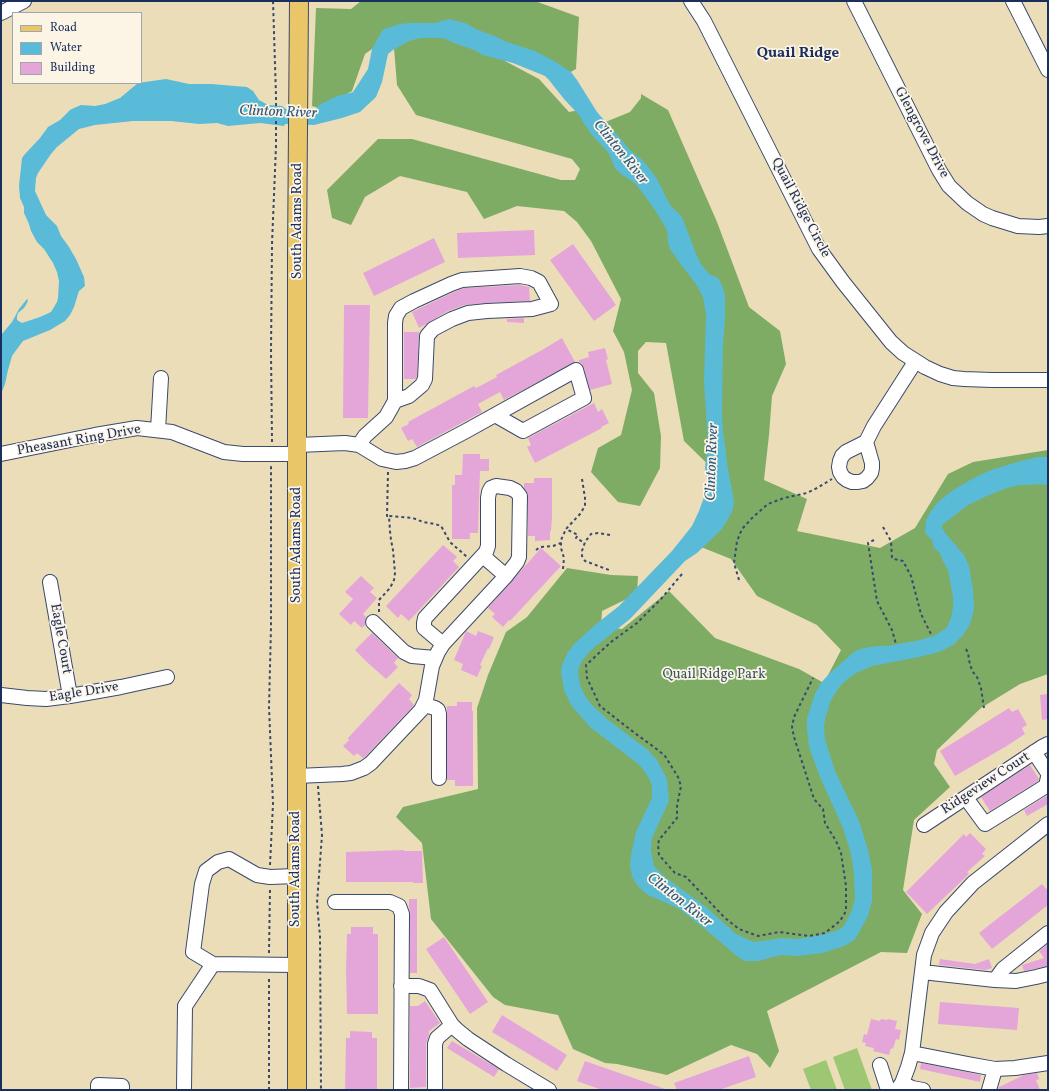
<!DOCTYPE html>
<html>
<head>
<meta charset="utf-8">
<style>
	body { margin:0 }
	#map { position:relative; width:1049px; height:1091px; overflow:hidden; background:#ecddb9; font-family:Vollkorn,serif }
	canvas { display:block }
	.frame { position:absolute; inset:0; border:2px solid #1b2f5e; pointer-events:none }
	.legend { position:absolute; left:12px; top:12px; width:130px; height:72px; box-sizing:border-box; background:#fcf5e5; border:1px solid #a2a6af; margin:0; padding:5px 7px; list-style:none; font-size:12px; color:#1b2f5e }
	.legend li { display:flex; align-items:center; gap:8px; height:20px }
	.legend b { width:20px; border:1px solid #a2a6af }
</style>
</head>
<body>
<div id="map">
<canvas width="1049" height="1091"></canvas>
<div class="frame"></div>
<ul class="legend">
<li><b style="height:5px;background:#e9c769"></b>Road</li>
<li><b style="height:11px;background:#59bbd8"></b>Water</li>
<li><b style="height:11px;background:#e4a6d9"></b>Building</li>
</ul>
</div>
<script>
const g = document.querySelector('canvas').getContext('2d');
g.lineJoin = 'round';
function fillPath(path, color) {
  g.fillStyle = color;
  g.fill(path, 'evenodd');
}
function poly(rows) {
  const path = new Path2D();
  for (const r of rows) {
    path.moveTo(r[0], r[1]);
    for (let i = 2; i < r.length; i += 2) path.lineTo(r[i], r[i + 1]);
  }
  return path;
}
function stroke(path, color, width, dash) {
  g.strokeStyle = color;
  g.lineWidth = width;
  g.lineCap = dash ? 'butt' : 'round';
  g.setLineDash(dash || []);
  g.stroke(path);
}
function write(font, color, halo, rows, align = 'center') {
  g.font = font + ' Vollkorn,serif';
  g.lineWidth = 3.5;
  g.setLineDash([]);
  g.textBaseline = 'middle';
  g.strokeStyle = halo;
  g.fillStyle = color;
  for (const [text, x, y, turn = 0] of rows) {
    g.save();
    g.translate(x, y);
    g.rotate((+turn || 0) * Math.PI / 180);
    g.textAlign = isNaN(turn) ? turn : align;
    if (halo) g.strokeText(text, 0, 0);
    g.fillText(text, 0, 0);
    g.restore();
  }
}
const green = poly([
	[857,1048,872,1090,845,1090,833,1057],
	[826,1060,837,1090,811,1090,803,1069]
]);
const forest = poly([
	[361,1,535,1,579,17,576,69,567,74,508,51,505,61,539,79,569,112,584,109,603,123,630,112,641,98,641,94,668,110,717,222,749,307,780,331,786,364,772,396,769,435,764,480,807,499,797,531,880,548,915,528,948,474,973,462,1048,450,1048,674,1020,684,981,708,937,750,934,764,950,787,914,820,903,890,922,914,907,953,881,952,767,1011,779,1051,770,1068,757,1054,731,1045,667,1075,617,1064,605,1063,573,1049,558,1015,505,1005,493,997,431,919,422,843,396,817,403,807,478,789,477,708,488,675,506,632,527,617,567,568,611,575,638,576,637,594,602,611,601,626,622,629,669,591,715,638,799,669,824,683,841,650,817,625,757,596,731,559,701,547,726,482,684,441,666,343,646,342,638,351,638,373,654,393,661,436,660,468,640,506,618,502,591,472,598,448,621,435,632,390,624,352,613,331,621,299,591,241,577,222,564,211,517,206,484,219,467,192,400,176,365,197,351,225,332,218,327,190,378,139,412,139,561,180,575,180,580,169,572,159,416,115,397,85,394,48,383,41,365,54,352,91,321,109,312,106,316,8,351,9]
]);
const water = poly([
	[449,19,465,23,478,30,497,37,504,41,535,51,554,61,571,72,577,80,597,112,631,151,640,158,646,164,657,179,670,205,682,217,697,256,701,264,709,274,718,278,722,285,725,295,725,321,723,343,722,411,723,432,725,446,727,463,734,502,732,512,722,529,697,553,685,561,630,619,591,650,582,661,579,667,578,672,580,685,585,696,593,706,607,719,648,750,657,760,667,779,669,801,652,838,651,850,654,866,666,878,705,906,736,934,754,942,782,938,798,939,826,934,838,930,844,926,852,910,855,899,854,872,851,854,843,828,820,777,809,747,807,728,807,718,815,694,821,683,828,675,855,651,864,648,877,646,887,646,916,641,934,636,942,631,947,627,951,618,953,607,953,597,948,570,943,561,940,553,934,548,932,540,925,533,926,520,931,511,939,501,952,491,970,480,982,474,994,469,1021,461,1038,457,1048,457,1048,485,1037,484,1029,485,1020,485,1007,488,987,496,968,505,942,525,942,528,946,534,964,555,969,566,973,590,974,608,972,618,969,626,963,635,953,645,939,652,919,657,883,664,872,666,858,672,850,677,840,686,831,700,825,719,824,727,825,739,835,771,859,821,868,850,872,870,872,901,868,916,857,936,853,941,844,946,823,953,798,956,783,955,772,957,759,961,745,961,738,957,704,928,678,908,648,895,642,890,637,885,632,876,630,865,631,855,636,832,652,798,652,786,650,780,643,769,637,763,590,727,571,705,564,690,561,672,562,665,568,652,574,644,595,625,619,606,672,551,692,526,699,511,707,489,708,483,705,468,706,458,708,451,708,441,704,382,706,314,703,297,696,284,682,266,670,249,668,242,667,230,655,210,636,184,632,181,621,174,615,168,611,158,607,151,592,135,583,122,579,115,564,99,549,80,545,76,513,63,483,55,474,50,454,43,448,40,442,38,421,38,409,41,393,50,388,54,382,82,376,97,360,112,342,118,314,125,285,124,284,126,260,123,228,126,217,123,199,124,171,121,133,121,95,125,79,129,57,147,51,154,38,173,36,178,35,191,46,215,57,226,61,236,69,247,76,259,84,277,85,286,79,291,74,307,70,315,65,321,50,330,23,341,17,349,12,356,8,370,5,384,1,394,1,335,12,322,19,309,27,299,28,300,27,303,24,308,18,313,17,316,17,320,22,323,40,317,51,312,57,302,58,298,59,281,57,272,53,263,44,249,37,242,31,231,29,224,24,213,24,207,20,198,19,186,22,158,25,154,40,138,48,127,60,120,70,110,74,108,81,105,95,106,105,104,120,98,138,83,166,79,189,84,211,84,247,87,253,91,259,100,268,105,282,106,286,109,315,110,319,105,337,96,350,93,353,92,368,69,372,49,382,31,384,29,400,24,410,23,435,23]
]);
const building = poly([
	[534,230,535,255,458,258,457,233],
	[434,238,445,262,374,296,363,273],
	[573,244,616,305,594,321,550,260],
	[520,285,529,287,530,301,487,303,465,305,448,311,419,328,412,312,454,292,464,288],
	[344,305,370,305,368,418,343,418],
	[524,318,524,323,507,322,507,319],
	[404,332,419,332,417,377,416,379,404,379],
	[562,338,575,362,504,400,500,392,478,404,482,412,417,447,412,439,408,441,401,428,409,424,408,422,474,386,476,388,497,377,496,375,542,350],
	[605,348,608,359,606,360,612,384,590,390,584,368,582,364,579,362,579,360,589,357,588,352],
	[594,403,598,412,602,409,609,423,601,427,602,428,535,463,527,447,531,445,528,438],
	[463,454,480,454,480,459,489,459,489,471,480,471,478,533,470,533,470,539,452,539,452,485,455,485,455,475,462,475],
	[534,478,552,478,552,517,551,531,550,531,550,540,535,541,535,536,528,536,528,496,527,491,524,488,524,483,534,483],
	[443,545,457,557,453,561,459,567,409,621,401,614,398,618,386,606],
	[541,548,561,566,510,621,509,620,503,627,492,617,495,614,488,608],
	[361,576,374,588,370,592,377,598,363,614,366,617,365,620,365,625,362,628,354,621,351,625,339,614,353,599,345,592],
	[466,631,476,636,478,631,494,637,489,649,488,648,480,665,482,666,477,677,461,670,463,664,454,660],
	[372,633,398,658,394,663,398,667,386,679,369,664,355,650],
	[399,683,412,695,409,699,414,705,365,757,363,758,357,753,354,756,343,746,349,740,348,738],
	[1048,694,1048,719,1042,720,1040,695],
	[457,702,472,702,472,711,473,711,473,786,455,786,455,780,447,780,447,706,457,706],
	[1009,708,1012,712,1018,709,1027,725,1022,728,1025,734,1005,747,955,776,940,751],
	[1030,765,1039,779,1038,781,990,811,981,797],
	[1048,795,1048,804,1027,816,1024,810],
	[970,833,986,849,982,854,985,856,967,872,969,874,927,914,906,892,964,834,966,837],
	[404,850,404,851,422,851,423,883,413,883,413,882,346,882,346,852],
	[1042,884,1048,891,1048,905,992,949,979,933],
	[409,899,417,899,417,973,410,973,410,914,409,907],
	[351,927,373,927,373,934,378,934,378,1014,347,1014,346,971,347,934,351,934],
	[444,937,488,1002,470,1014,426,949],
	[1048,944,1048,966,1024,971,1022,965,1044,958,1039,951],
	[940,959,975,964,989,959,992,968,985,970,939,965],
	[425,1001,440,1023,429,1031,429,1035,426,1044,426,1087,410,1088,410,1006,418,1006],
	[940,1002,1019,1008,1017,1030,938,1024],
	[502,1015,567,1055,557,1071,492,1032],
	[871,1019,880,1021,881,1019,887,1020,888,1019,897,1021,895,1029,901,1030,899,1040,896,1039,893,1049,891,1048,889,1055,873,1051,874,1048,865,1046,866,1043,862,1042,864,1034,867,1035],
	[350,1031,372,1032,372,1038,377,1038,377,1090,345,1090,346,1038,350,1038],
	[452,1041,499,1069,494,1077,447,1048],
	[749,1056,756,1077,719,1090,677,1090,674,1083],
	[585,1061,665,1089,665,1090,602,1090,577,1081],
	[921,1063,981,1075,980,1082,920,1069],
	[1037,1073,1039,1079,1036,1080,1040,1090,998,1090,999,1087,1024,1075]
]);
const path = poly([
	[272,442,271,352,272,244,276,146,276,96,273,1],
	[388,472,387,516,389,516],
	[582,479,585,498,585,506,580,514,566,529,578,535,576,538,585,543],
	[883,527,891,541,892,558,894,559,903,561,911,576,921,614,932,636],
	[610,535,598,533,591,534,585,542,582,551,582,556,585,561,609,570,611,569],
	[874,540,868,543,877,601,892,630,896,644],
	[536,550,540,547,553,546,561,543],
	[563,569,564,558,561,548,561,540,566,529],
	[682,574,661,599,637,623,611,642,586,665,587,678,600,706,636,734,658,750,665,756,678,777,681,786,677,806,677,818,659,840,658,845,659,855,675,873,686,877,725,918,739,929,758,936,779,932,809,936,825,933,840,921,846,911,846,886,841,853,836,841,825,823,823,809,814,799,794,737,792,727,794,717,813,678],
	[739,580,734,563,737,541,742,529,753,517,768,504,784,498,807,493,817,488,832,479],
	[379,612,379,600,390,588,394,580,395,573,393,550,391,540,390,531,389,516,413,518,423,522,435,524,441,526,450,542,467,557],
	[966,649,968,653,970,665,973,672,977,677,981,688,984,708],
	[318,786,322,835,317,903,320,936,321,1090],
	[270,865,273,804,269,707,271,627,271,466],
	[269,953,270,888],
	[269,1090,269,976]
]);
const minor = poly([
	[691,1,704,21,819,249,843,282,891,342,903,353,925,367,940,374,953,378,964,379,992,380,1048,380],
	[854,1,939,170,949,186,967,203,983,214,992,218,1018,226,1039,227,1048,226],
	[1013,1,1048,70],
	[1,13,24,1],
	[158,430,161,378],
	[866,442,846,452,842,456,840,461,839,467,840,472,843,477,847,480,852,482,858,482,863,481,867,478,871,473,872,468,872,463,866,442,874,426,915,362],
	[298,445,345,443,359,445,382,459,396,462,405,461,415,458,466,431,576,370,584,398,523,431,495,415],
	[359,445,365,436,386,417,395,401,409,396,422,385,425,379,427,336,433,329,452,319,468,313,487,311,532,309,551,304,539,282,531,278,520,276,462,280,451,284,414,301,401,308,396,316,395,323,395,401],
	[1,454,95,435,137,428,172,432,224,452,243,454,298,454],
	[483,556,506,576],
	[50,582,70,696],
	[373,622,404,652,412,656,435,658],
	[1,695,27,698,46,699,70,696,121,687,167,677],
	[424,705,435,708,438,710,439,714,439,778],
	[1034,752,1048,773],
	[297,776,342,774,351,773,364,768,371,763,421,710,426,700,432,666,438,652,443,644,506,576,517,562,519,557,520,496,516,491,510,488,496,486,491,488,489,492,488,498,488,546,486,552,425,618,424,623,424,628,443,644],
	[966,798,985,824,1046,786,1048,777],
	[924,825,1042,747,1048,744],
	[335,902,390,902,399,906,402,914,401,1090],
	[213,964,193,952,202,884,206,871,218,862,229,859,257,875,270,877,296,876],
	[922,972,995,980,1016,981,1036,977,1048,974],
	[995,980,1003,969,1048,933],
	[401,986,419,986,430,990,452,1025,457,1030,468,1039,506,1064,549,1090],
	[912,1053,968,1064,995,1069,1015,1068,1048,1063],
	[880,1065,888,1090],
	[902,1083,912,1088,923,1090],
	[98,1090,98,1085,122,1086,122,1090],
	[184,1090,185,1006,213,964,296,965],
	[435,1090,435,1044,437,1038,452,1025],
	[897,1090,902,1083,908,1067,912,1053,924,955,932,933,946,912,973,883,1048,824],
	[989,1090,995,1069]
]);
const major = poly([
	[297,1090,297,255,299,1]
]);
const streetNames = [
	["Glengrove Drive",921,133,62],
	["Quail Ridge Circle",800,208,62],
	["South Adams Road",298,221,-90],
	["Pheasant Ring Drive",79,441,-10],
	["South Adams Road",297,545,-90],
	["Eagle Court",60,639,80],
	["Eagle Drive",84,693,-9],
	["Ridgeview Court",986,784,-33],
	["South Adams Road",296,869,-90]
];
const parkNames = [
	["Quail Ridge Park",714,675]
];
const neighbourhoodNames = [
	["Quail Ridge",798,54]
];
const waterNames = [
	["Clinton River",278,113,2],
	["Clinton River",620,153,51],
	["Clinton River",713,462,-88],
	["Clinton River",679,901,38]
];
fillPath(green, '#9ec773');
fillPath(forest, '#7eac65');
fillPath(water, '#59bbd8');
fillPath(building, '#e4a6d9');
stroke(minor, '#3a496c', 16);
stroke(major, '#3a496c', 20);
stroke(path, '#3a496c', 2, [3, 3]);
stroke(minor, '#fff', 14);
stroke(major, '#e9c769', 18);
write('14px', '#1b2f5e', '#fcf5e5', streetNames);
write('14px', '#3c5563', '#fcf5e5', parkNames);
write('bold 15px', '#1b2f5e', '#fcf5e5', neighbourhoodNames);
write('italic 15px', '#2e5983', '#fcf5e5', waterNames);
</script>
</body>
</html>
